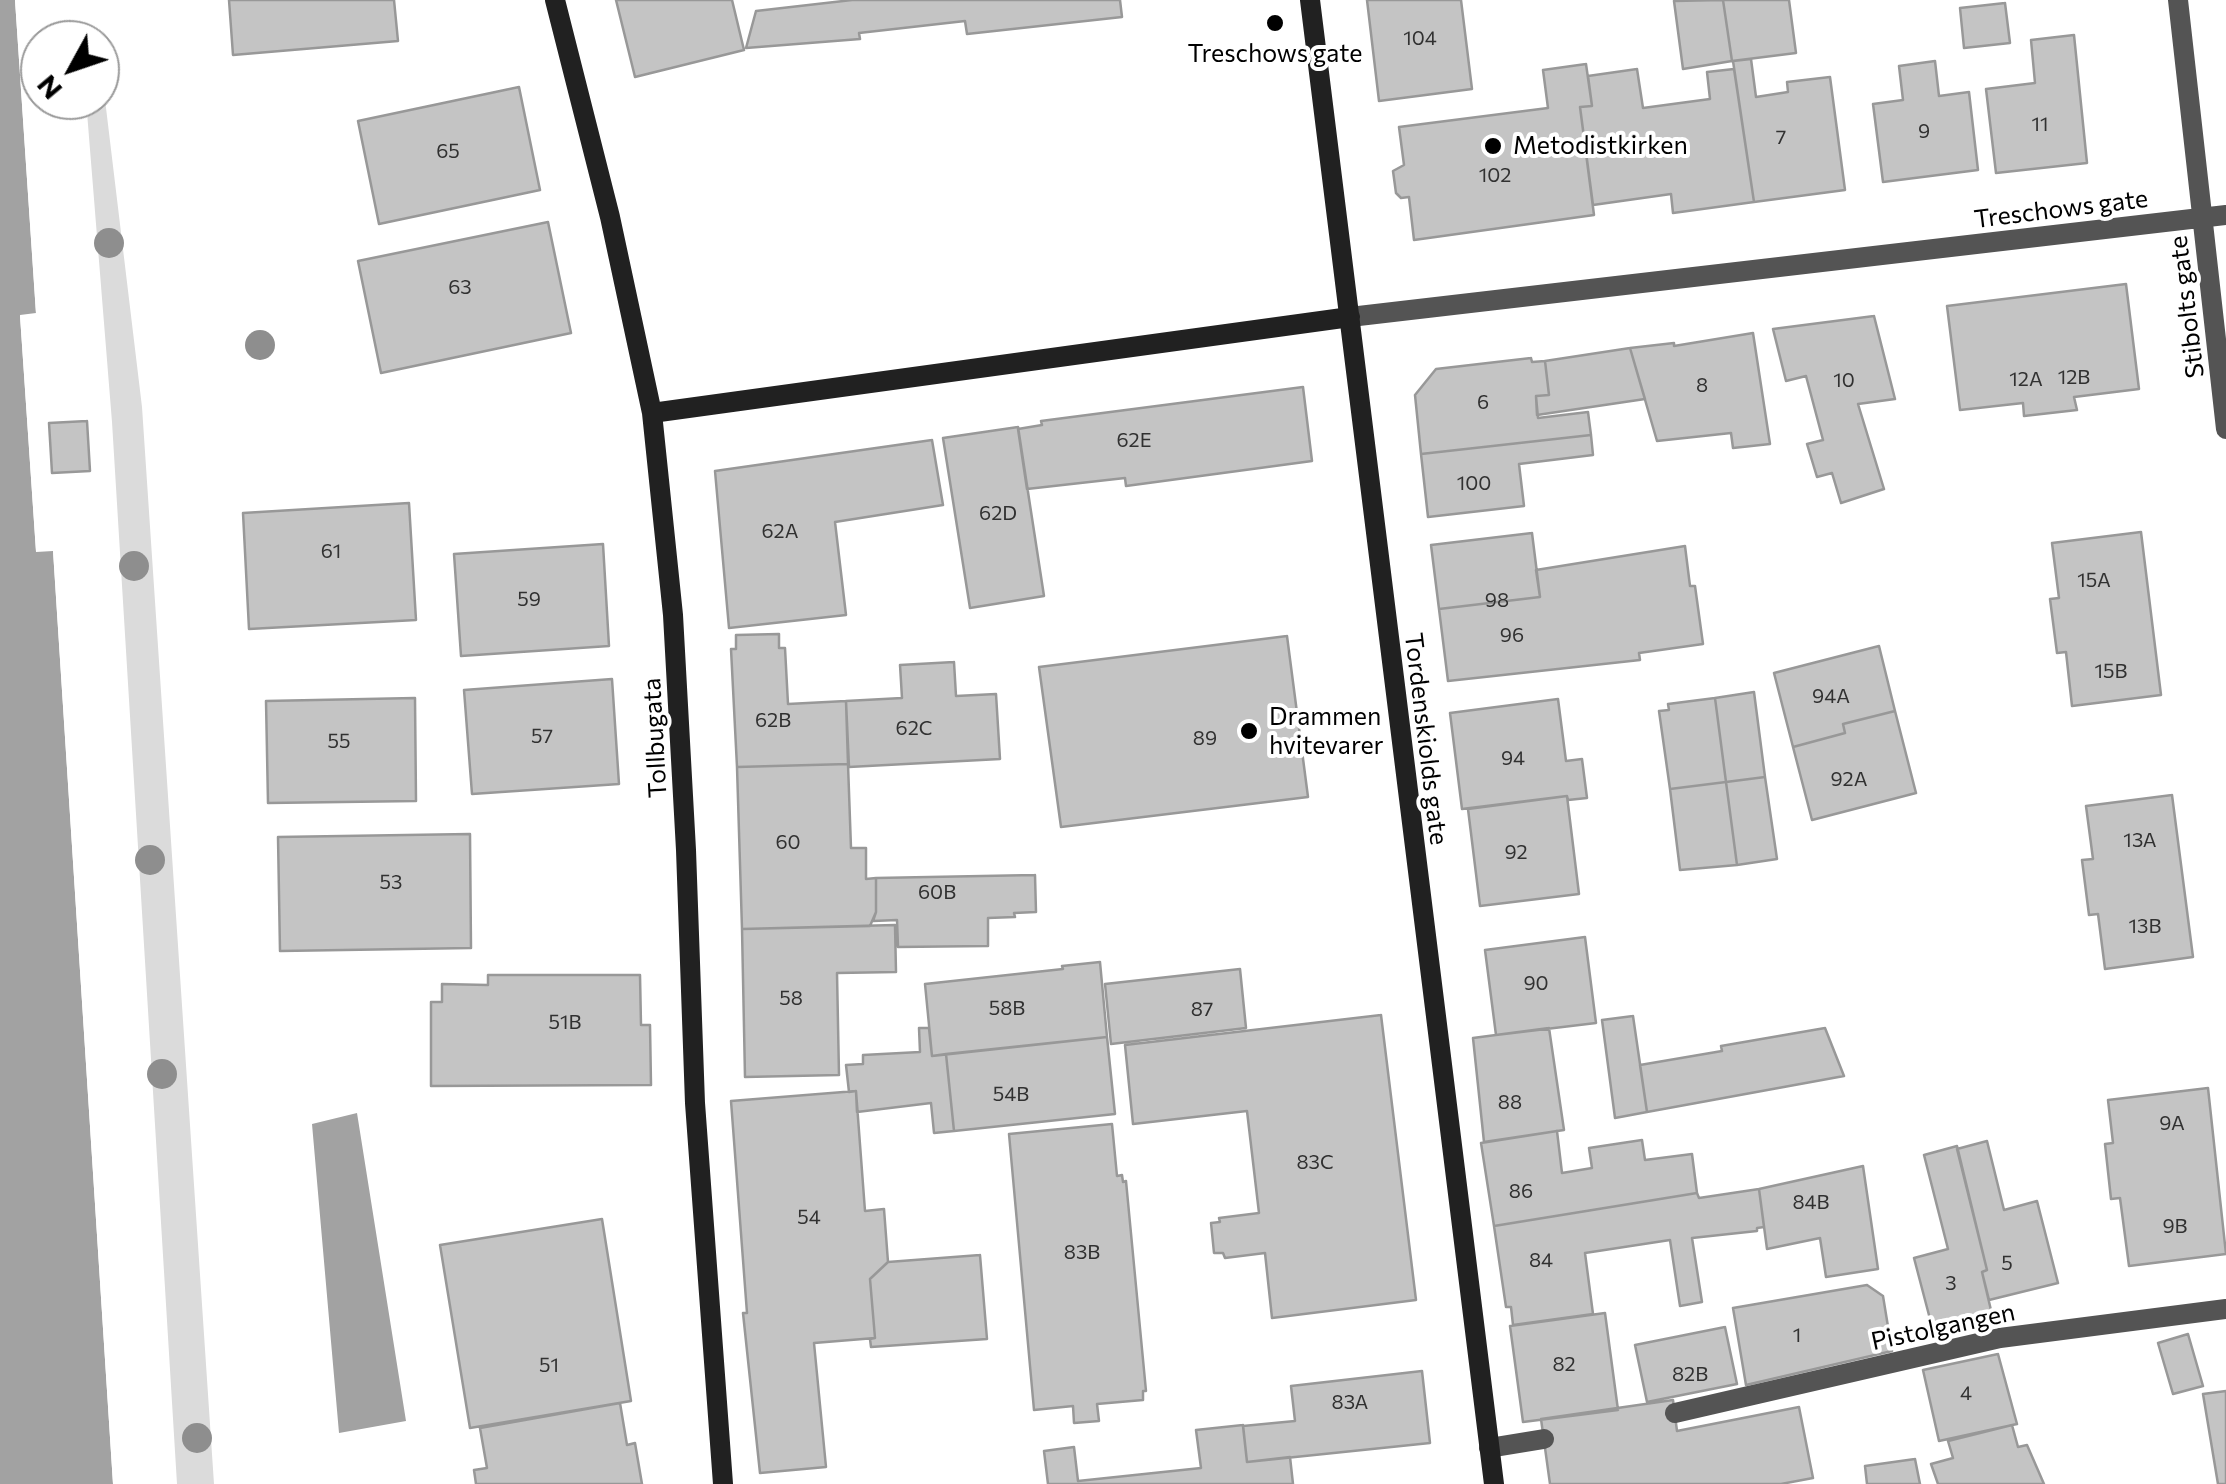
<!DOCTYPE html>
<html>
<head>
<meta charset="utf-8">
<style>
	body { margin:0 }
	#map { position:relative; width:2226px; height:1484px; overflow:hidden; background:#fff; font-family:Commissioner,sans-serif }
	canvas { display:block }
	.north { position:absolute; left:20px; top:20px; width:100px; height:100px; box-sizing:border-box; background:#fff; border:2px solid #999; border-radius:50%; rotate:230deg; font-size:28px; font-weight:700; line-height:40px; text-align:center; color:#000 }
	.north::after { content:''; display:block; margin:auto; width:35px; height:45px; background:#000; clip-path:polygon(50% 0,100% 100%,50% 72%,0 100%) }
</style>
</head>
<body>
<div id="map">
<canvas width="2226" height="1484"></canvas>
<div class="north">N</div>
</div>
<script>
const g = document.querySelector('canvas').getContext('2d');
g.lineJoin = 'round';
function fillPath(path, color) {
  g.fillStyle = color;
  g.fill(path, 'evenodd');
}
function poly(rows) {
  const path = new Path2D();
  for (const r of rows) {
    path.moveTo(r[0], r[1]);
    for (let i = 2; i < r.length; i += 2) path.lineTo(r[i], r[i + 1]);
  }
  return path;
}
function stroke(path, color, width, dash) {
  g.strokeStyle = color;
  g.lineWidth = width;
  g.lineCap = dash ? 'butt' : 'round';
  g.setLineDash(dash || []);
  g.stroke(path);
}
function write(font, color, halo, rows, align = 'center') {
  g.font = font + ' Commissioner,sans-serif';
  g.lineWidth = 8;
  g.setLineDash([]);
  g.textBaseline = 'middle';
  g.strokeStyle = halo;
  g.fillStyle = color;
  for (const [text, x, y, turn = 0] of rows) {
    g.save();
    g.translate(x, y);
    g.rotate((+turn || 0) * Math.PI / 180);
    g.textAlign = isNaN(turn) ? turn : align;
    if (halo) g.strokeText(text, 0, 0);
    g.fillText(text, 0, 0);
    g.restore();
  }
}
const green = poly([
	[100,58,142,407,214,1484,177,1484,112,422,86,100,100,100]
]);
const water = poly([
	[0,0,15,0,36,314,20,316,36,551,53,550,113,1484,0,1484],
	[357,1113,406,1421,339,1433,312,1124]
]);
const pier = poly([
	[15,0,20,0,41,313,38,318,25,319,41,546,54,545,58,550,118,1484,113,1484,53,551,36,552,20,315,36,313]
]);
const building = poly([
	[229,0,394,0,398,41,233,55,229,0],
	[616,0,732,0,744,50,635,77,616,0],
	[852,0,1120,0,1122,17,967,34,965,21,859,33,860,39,746,48,756,11,852,0],
	[1367,0,1461,0,1472,89,1379,101,1367,0],
	[1723,0,1789,0,1796,53,1732,61,1723,0],
	[1723,0,1732,61,1683,69,1674,1,1723,0],
	[2005,3,2010,43,1964,48,1960,8,2005,3],
	[2074,35,2087,163,1996,173,1986,89,2035,83,2031,40,2074,35],
	[1751,59,1756,97,1788,92,1787,82,1830,77,1845,190,1754,202,1733,61,1751,59],
	[1935,61,1939,96,1969,92,1978,170,1883,182,1873,104,1903,100,1899,66,1935,61],
	[1586,64,1592,106,1580,107,1594,215,1414,240,1409,197,1401,198,1396,193,1393,171,1404,165,1399,127,1548,108,1543,70,1586,64],
	[1637,69,1643,108,1710,99,1707,72,1734,69,1754,202,1673,213,1671,194,1593,205,1580,107,1592,106,1588,76,1637,69],
	[519,87,540,190,379,224,358,121,519,87],
	[548,222,571,333,381,373,358,261,548,222],
	[2126,284,2139,389,2074,397,2077,410,2024,416,2023,403,1960,410,1947,306,2126,284],
	[1874,316,1895,399,1858,404,1884,489,1841,503,1832,473,1817,477,1807,444,1823,440,1806,376,1786,381,1773,329,1874,316],
	[1753,333,1770,444,1733,448,1731,433,1657,441,1630,348,1674,343,1674,346,1753,333],
	[1630,348,1645,399,1537,415,1536,396,1549,395,1545,361,1630,348],
	[1531,358,1532,362,1545,361,1549,395,1536,396,1538,418,1588,412,1591,435,1421,454,1415,395,1436,369,1531,358],
	[1303,387,1312,461,1126,486,1125,478,1027,489,1018,429,1042,425,1041,421,1303,387],
	[87,421,90,471,52,473,49,423,87,421],
	[1018,427,1044,596,970,608,943,438,1018,427],
	[1591,435,1593,455,1519,464,1524,506,1428,517,1421,454,1591,435],
	[932,440,943,505,835,522,846,615,729,628,715,471,932,440],
	[409,503,416,620,249,629,243,513,409,503],
	[2141,532,2161,695,2072,706,2066,652,2057,653,2050,599,2059,598,2052,543,2141,532],
	[1532,533,1540,597,1439,609,1431,545,1532,533],
	[603,544,609,646,461,656,454,554,603,544],
	[1685,546,1690,586,1695,586,1703,644,1639,653,1640,660,1448,681,1439,609,1540,597,1536,570,1685,546],
	[779,634,779,648,785,648,788,704,846,701,848,764,737,767,731,649,736,649,736,635,779,634],
	[1287,636,1308,797,1061,827,1039,667,1287,636],
	[1879,646,1895,711,1843,724,1845,733,1793,747,1774,673,1879,646],
	[954,662,956,696,996,694,1000,759,849,767,846,701,902,698,900,665,954,662],
	[612,679,619,784,472,794,464,690,612,679],
	[1754,692,1765,777,1726,782,1715,698,1754,692],
	[415,698,416,801,268,803,266,701,415,698],
	[1715,698,1726,782,1670,789,1659,711,1669,710,1668,704,1715,698],
	[1558,699,1566,761,1582,759,1587,798,1568,800,1567,796,1462,809,1450,713,1558,699],
	[1895,711,1916,793,1812,820,1793,747,1845,733,1843,724,1895,711],
	[848,764,851,848,866,848,866,879,876,878,876,912,870,926,742,929,737,767,848,764],
	[1765,777,1777,859,1737,865,1726,782,1765,777],
	[1726,782,1737,865,1680,870,1670,789,1726,782],
	[2172,795,2193,957,2105,969,2098,914,2089,915,2082,860,2093,859,2086,806,2172,795],
	[1567,796,1579,894,1480,906,1468,809,1567,796],
	[470,834,471,948,280,951,278,837,470,834],
	[1035,875,1036,912,1014,913,1015,917,988,918,988,946,898,947,897,920,873,921,876,912,876,878,1035,875],
	[895,925,896,972,837,973,839,1075,745,1077,742,929,895,925],
	[1585,937,1596,1023,1496,1035,1485,950,1585,937],
	[1100,962,1107,1037,932,1056,925,984,1063,969,1062,966,1100,962],
	[1240,969,1246,1028,1111,1044,1105,984,1240,969],
	[488,975,640,975,641,1025,650,1025,651,1085,431,1086,431,1002,442,1002,442,984,488,985,488,975],
	[1381,1015,1416,1300,1272,1318,1265,1253,1225,1258,1223,1253,1214,1253,1211,1223,1220,1222,1219,1218,1259,1213,1247,1111,1133,1124,1125,1045,1381,1015],
	[1633,1016,1647,1112,1615,1118,1602,1020,1633,1016],
	[919,1028,929,1028,932,1056,946,1054,954,1131,934,1133,931,1103,857,1112,856,1091,849,1092,846,1065,863,1064,863,1055,920,1052,919,1028],
	[1549,1028,1564,1130,1484,1142,1473,1038,1549,1028],
	[1825,1028,1844,1076,1647,1112,1640,1065,1722,1051,1721,1046,1825,1028],
	[1107,1037,1115,1114,954,1131,946,1054,1107,1037],
	[2208,1088,2226,1254,2129,1266,2120,1198,2111,1199,2105,1144,2113,1143,2108,1100,2208,1088],
	[856,1091,865,1211,884,1209,888,1262,870,1279,875,1338,814,1343,826,1467,760,1473,743,1313,747,1313,731,1101,856,1091],
	[1112,1124,1117,1176,1122,1175,1123,1182,1126,1181,1146,1391,1143,1391,1143,1400,1097,1404,1099,1421,1074,1423,1073,1406,1034,1410,1009,1134,1112,1124],
	[1557,1131,1562,1173,1592,1168,1589,1148,1642,1140,1645,1160,1692,1154,1697,1193,1494,1226,1481,1143,1557,1131],
	[1987,1141,2004,1210,2037,1201,2058,1283,1989,1300,1982,1272,1987,1270,1957,1149,1987,1141],
	[1957,1146,1987,1270,1982,1272,1994,1323,1935,1338,1914,1258,1948,1249,1924,1155,1957,1146],
	[1863,1166,1878,1269,1826,1277,1820,1238,1767,1249,1759,1189,1863,1166],
	[1759,1189,1764,1227,1757,1228,1757,1231,1692,1238,1702,1302,1680,1306,1670,1240,1585,1253,1593,1314,1513,1325,1511,1307,1506,1307,1494,1226,1697,1193,1699,1198,1759,1189],
	[602,1219,631,1401,470,1428,440,1245,602,1219],
	[980,1255,987,1339,871,1347,870,1339,875,1338,870,1279,888,1262,980,1255],
	[1867,1285,1883,1296,1892,1351,1746,1385,1733,1308,1867,1285],
	[1605,1313,1618,1410,1523,1422,1510,1326,1605,1313],
	[1725,1327,1737,1384,1647,1402,1635,1345,1725,1327],
	[2188,1334,2203,1386,2173,1394,2158,1343,2188,1334],
	[1998,1354,2017,1424,1939,1441,1923,1370,1998,1354],
	[1422,1371,1430,1443,1247,1462,1243,1426,1295,1421,1291,1386,1422,1371],
	[2226,1391,2226,1484,2218,1484,2203,1394,2226,1391],
	[1673,1400,1677,1431,1799,1407,1813,1478,1781,1484,1550,1484,1541,1419,1673,1400],
	[620,1403,627,1445,635,1443,642,1484,476,1484,474,1470,487,1468,480,1428,620,1403],
	[1243,1425,1247,1462,1290,1457,1293,1484,1048,1484,1044,1451,1074,1447,1078,1481,1201,1468,1196,1430,1243,1425],
	[2012,1425,2018,1447,2027,1445,2044,1484,1938,1484,1931,1464,1953,1458,1948,1441,2012,1425],
	[1915,1459,1920,1484,1867,1484,1865,1466,1915,1459]
]);
const lane = poly([
	[1675,1413,2000,1338,2226,1309],
	[1489,1448,1544,1439]
]);
const street = poly([
	[2178,0,2226,429],
	[1350,317,2226,215]
]);
const secondary = poly([
	[555,0,610,217,652,413,673,615,686,850,695,1103,723,1484],
	[1310,0,1494,1484],
	[652,413,1350,317]
]);
const trees = [
	[109,243],
	[260,345],
	[134,566],
	[150,860],
	[162,1074],
	[197,1438]
];
const markers = [
	[1275,23,10,"#000"],
	[1493,146,10,"#000"],
	[1249,731,10,"#000"]
];
const numberNames = [
	["104",1420,38],
	["11",2040,124],
	["9",1924,131],
	["7",1781,137],
	["65",448,151],
	["102",1495,175],
	["63",460,287],
	["12B",2074,377],
	["12A",2026,379],
	["10",1844,380],
	["8",1702,385],
	["6",1483,402],
	["62E",1134,440],
	["100",1474,483],
	["62D",998,513],
	["62A",780,531],
	["61",331,551],
	["15A",2094,580],
	["59",529,599],
	["98",1497,600],
	["96",1512,635],
	["15B",2111,671],
	["94A",1831,696],
	["62B",773,720],
	["62C",914,728],
	["57",542,736],
	["89",1205,738],
	["55",339,741],
	["94",1513,758],
	["92A",1849,779],
	["13A",2140,840],
	["60",788,842],
	["92",1516,852],
	["53",391,882],
	["60B",937,892],
	["13B",2145,926],
	["90",1536,983],
	["58",791,998],
	["58B",1007,1008],
	["87",1202,1009],
	["51B",565,1022],
	["54B",1011,1094],
	["88",1510,1102],
	["9A",2172,1123],
	["83C",1315,1162],
	["86",1521,1191],
	["84B",1811,1202],
	["54",809,1217],
	["9B",2175,1226],
	["83B",1082,1252],
	["84",1541,1260],
	["5",2007,1263],
	["3",1951,1283],
	["1",1797,1335],
	["82",1564,1364],
	["51",549,1365],
	["82B",1690,1374],
	["4",1966,1393],
	["83A",1350,1402]
];
const poiNames = [
	["Treschows gate",1275,54,"center"],
	["Metodistkirken",1513,146],
	["Drammen",1269,717],
	["hvitevarer",1269,746]
];
const streetNames = [
	["Treschows gate",2061,209,-7],
	["Stibolts gate",2187,307,-97],
	["Tollbugata",655,738,-93],
	["Tordenskiolds gate",1426,739,83],
	["Pistolgangen",1943,1327,-12]
];
fillPath(green, '#dbdbdb');
fillPath(water, '#a2a2a2');
fillPath(pier, '#fff');
fillPath(building, '#c4c4c4');
stroke(building, '#989898', 2.5);
stroke(lane, '#545454', 20);
stroke(street, '#545454', 20);
stroke(secondary, '#212121', 20);
g.fillStyle = '#8e8e8e';
for (const [x, y] of trees) {
  g.beginPath();
  g.arc(x, y, 15, 0, 2 * Math.PI);
  g.fill();
}
for (const [x, y, r, color] of markers) {
  const dot = new Path2D();
  dot.arc(x, y, r, 0, 2 * Math.PI);
  g.fillStyle = color;
  g.fill(dot);
  stroke(dot, '#fff', 4);
}
write('20px', '#313131', null, numberNames);
write('25px', '#000', '#fff', poiNames, 'left');
write('25px', '#000', '#fff', streetNames);
</script>
</body>
</html>
